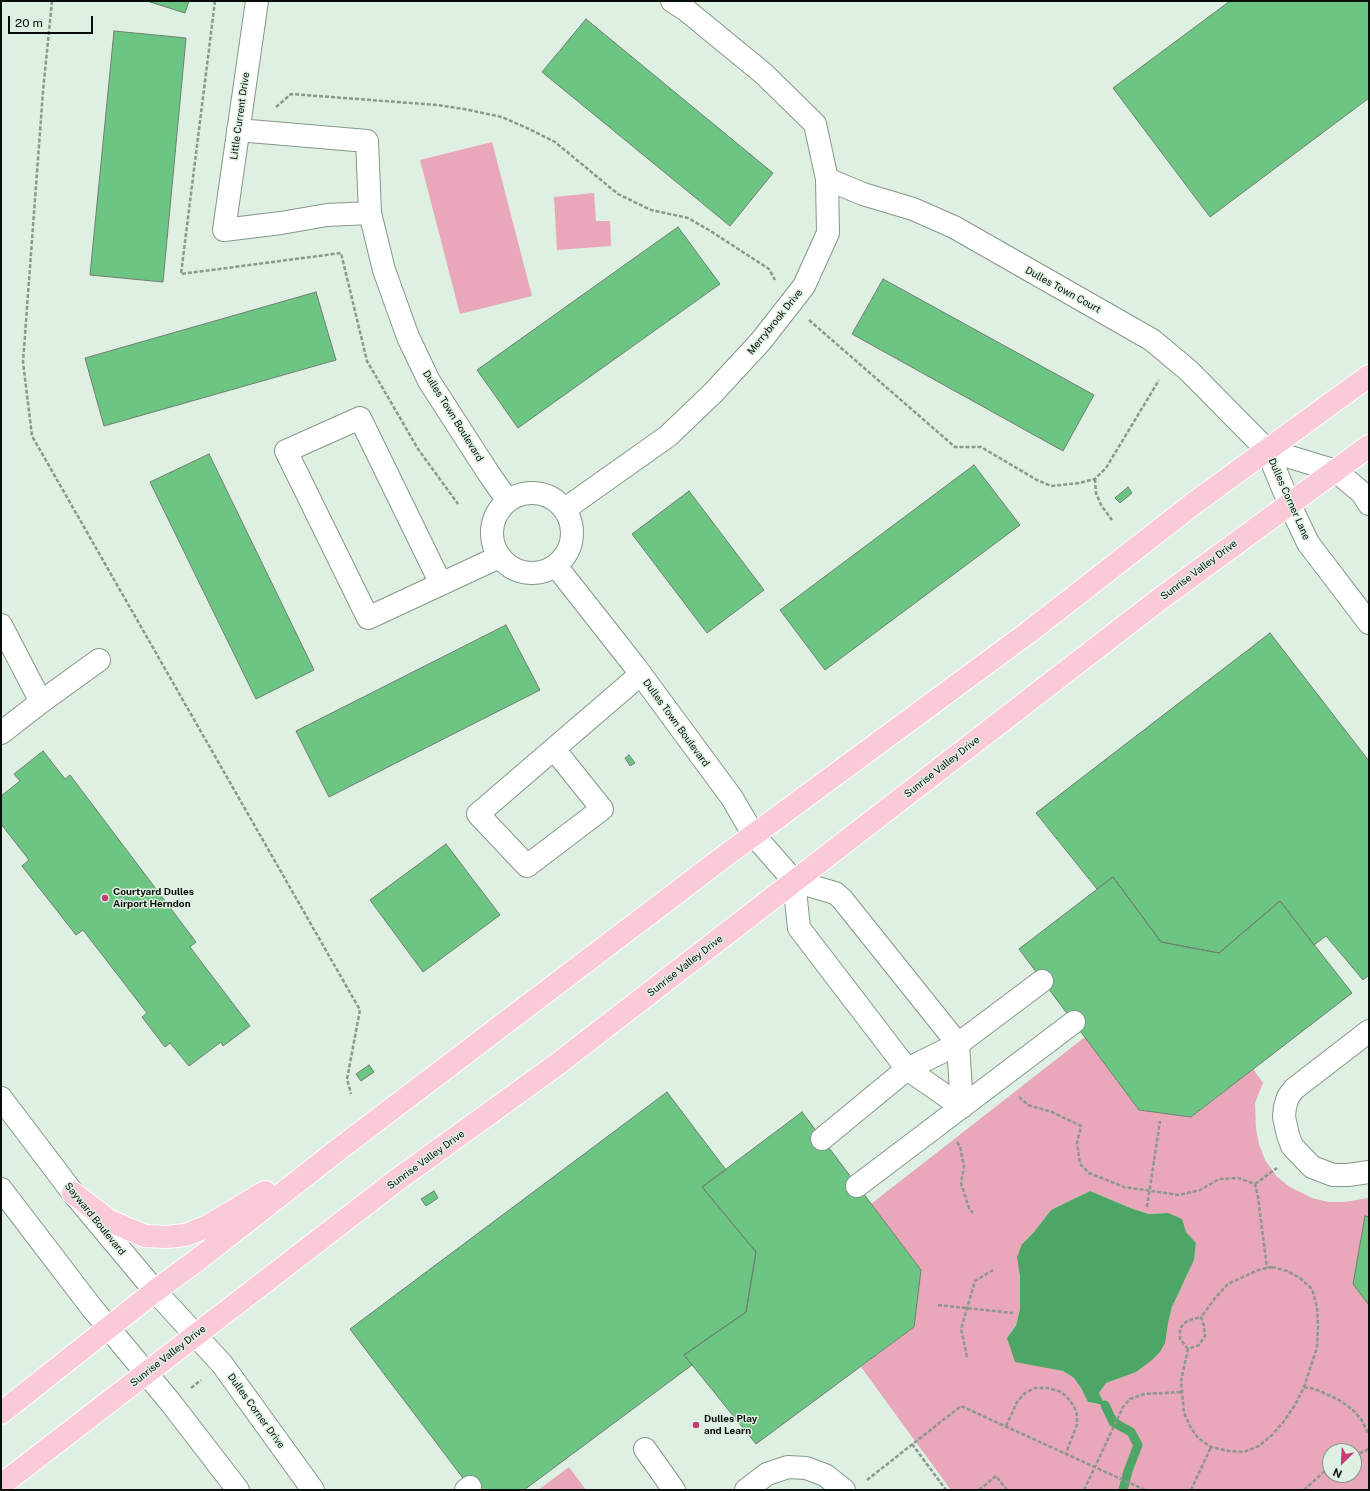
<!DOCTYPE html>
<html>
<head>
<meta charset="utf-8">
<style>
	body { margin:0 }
	#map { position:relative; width:1370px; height:1491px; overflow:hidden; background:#def0e1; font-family:"Public Sans",sans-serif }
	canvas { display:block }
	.frame { position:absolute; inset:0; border:2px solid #080e09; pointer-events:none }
	.north { position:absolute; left:1322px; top:1443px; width:40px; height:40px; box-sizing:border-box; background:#def0e1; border:1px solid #88968b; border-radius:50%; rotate:204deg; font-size:11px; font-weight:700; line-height:16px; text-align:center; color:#080e09 }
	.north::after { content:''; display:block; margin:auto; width:14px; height:18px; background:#c63c74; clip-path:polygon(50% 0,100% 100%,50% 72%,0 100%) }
	.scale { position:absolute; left:8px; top:16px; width:85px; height:18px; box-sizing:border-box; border:2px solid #080e09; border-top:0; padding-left:5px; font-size:12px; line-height:14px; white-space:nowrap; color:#080e09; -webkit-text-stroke:3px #def0e1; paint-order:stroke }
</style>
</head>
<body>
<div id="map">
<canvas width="1370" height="1491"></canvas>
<div class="frame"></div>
<div class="north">N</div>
<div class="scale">20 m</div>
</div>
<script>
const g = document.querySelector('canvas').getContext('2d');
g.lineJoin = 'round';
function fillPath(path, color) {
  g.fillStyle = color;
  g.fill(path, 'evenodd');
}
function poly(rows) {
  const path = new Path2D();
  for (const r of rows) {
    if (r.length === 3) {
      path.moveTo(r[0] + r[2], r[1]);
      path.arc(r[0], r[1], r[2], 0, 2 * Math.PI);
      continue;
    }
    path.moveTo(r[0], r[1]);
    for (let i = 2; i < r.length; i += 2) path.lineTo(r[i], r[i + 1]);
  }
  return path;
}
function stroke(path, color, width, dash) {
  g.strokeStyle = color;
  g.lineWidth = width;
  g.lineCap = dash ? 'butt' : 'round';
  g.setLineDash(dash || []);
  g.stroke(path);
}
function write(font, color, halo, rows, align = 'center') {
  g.font = font + ' "Public Sans",sans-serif';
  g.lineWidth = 3;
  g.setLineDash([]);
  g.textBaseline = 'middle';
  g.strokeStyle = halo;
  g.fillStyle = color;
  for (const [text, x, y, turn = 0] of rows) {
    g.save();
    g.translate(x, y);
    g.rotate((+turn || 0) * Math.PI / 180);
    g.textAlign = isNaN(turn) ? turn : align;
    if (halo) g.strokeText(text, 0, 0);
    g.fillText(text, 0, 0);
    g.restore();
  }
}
const green = poly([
	[492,142,532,296,460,314,420,160],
	[594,193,596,221,610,221,611,246,557,250,554,197],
	[1085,1037,1139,1110,1192,1117,1253,1069,1263,1083,1255,1103,1256,1129,1259,1144,1265,1160,1277,1177,1290,1187,1312,1198,1328,1202,1344,1202,1369,1198,1369,1217,1365,1216,1369,1305,1369,1490,1363,1489,1361,1490,951,1490,861,1367,914,1327,871,1204],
	[1090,1191,1133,1209,1149,1214,1168,1213,1196,1243,1194,1260,1172,1307,1168,1323,1118,1378,1106,1383,1099,1393,1105,1405,1088,1402,1081,1388,1074,1378,1063,1371,1031,1364,1007,1338,1016,1324,1020,1309,1022,1244,1034,1232,1051,1210],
	[1330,1451,1354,1451,1354,1475,1330,1475],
	[569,1467,586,1490,538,1490]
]);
const water = poly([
	[1090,1191,1133,1209,1149,1214,1168,1213,1182,1219,1186,1232,1196,1243,1194,1260,1172,1307,1168,1323,1165,1343,1160,1352,1152,1360,1136,1372,1106,1383,1099,1393,1105,1405,1088,1402,1081,1388,1074,1378,1063,1371,1015,1362,1007,1338,1016,1325,1020,1309,1020,1276,1017,1257,1022,1244,1034,1232,1051,1210]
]);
const stream = poly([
	[1105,1405,1113,1422,1131,1432,1138,1445,1128,1471,1123,1490]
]);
const building = poly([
	[147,1,189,1,185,13,147,1],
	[1230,1,1369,1,1369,98,1210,217,1113,88,1230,1],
	[586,19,773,173,730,226,542,72,586,19],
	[114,31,186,38,163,282,90,275,114,31],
	[678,227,720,284,518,428,477,370,678,227],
	[883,279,1094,395,1063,451,852,334,883,279],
	[316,292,336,360,104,426,85,358,316,292],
	[209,454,314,670,256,699,150,482,209,454],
	[974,465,1020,525,825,670,780,610,974,465],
	[1128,487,1132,493,1120,503,1115,498,1128,487],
	[689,491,764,590,707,633,632,534,689,491],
	[506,625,540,690,329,797,296,731,506,625],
	[1270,633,1369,761,1369,975,1363,980,1326,936,1314,945,1280,901,1219,953,1161,942,1113,877,1097,889,1036,813,1270,633],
	[43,751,65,779,70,775,196,942,190,947,250,1026,223,1046,221,1042,189,1066,170,1043,165,1047,142,1017,147,1013,83,930,76,935,22,866,29,860,1,824,1,796,20,781,14,774,43,751],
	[629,755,635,763,630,766,625,758,629,755],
	[446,844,500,915,423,972,370,900,446,844],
	[1113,877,1161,942,1219,953,1280,901,1352,993,1191,1117,1139,1110,1019,949,1113,877],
	[369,1065,374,1072,361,1081,356,1074,369,1065],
	[667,1092,726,1170,702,1187,756,1252,746,1312,684,1355,692,1365,524,1490,472,1490,350,1329,667,1092],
	[802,1112,921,1270,914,1327,756,1444,684,1355,746,1312,756,1252,702,1187,802,1112],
	[434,1191,438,1198,426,1206,421,1199,434,1191],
	[1365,1216,1369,1217,1369,1305,1353,1284,1365,1216]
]);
const path = poly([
	[52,1,43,91,23,362,32,436,360,1010,347,1079,351,1094],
	[215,1,181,274,341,253,367,361,418,449,458,504],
	[276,107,291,94,437,105,464,109,502,117,529,129,555,142,618,194,651,210,688,218,709,230,769,269,775,280],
	[809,320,955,447,981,447,1037,480,1051,486,1079,483,1095,479,1106,468,1159,380],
	[1095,479,1096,493,1101,505,1112,520],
	[1019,1097,1028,1105,1052,1112,1081,1126,1077,1143,1080,1164,1089,1173,1124,1187,1179,1195,1200,1190,1219,1179,1238,1178,1255,1184,1258,1197,1267,1268],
	[957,1142,960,1146,964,1167,961,1183,969,1208,973,1213],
	[1255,1184,1277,1168],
	[1147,1207,1160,1121],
	[1272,1267,1287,1271,1300,1278,1312,1289,1317,1307,1318,1327,1317,1347,1304,1387,1295,1405,1284,1421,1272,1435,1259,1446,1244,1452,1229,1451,1211,1447,1198,1438,1191,1428,1184,1413,1181,1381,1188,1349,1199,1345,1205,1336,1204,1326,1201,1317,1215,1298,1228,1284,1258,1270,1272,1267],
	[938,1305,1013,1313],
	[1188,1349,1180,1339,1180,1330,1183,1324,1189,1320,1201,1317],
	[967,1357,961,1329,975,1281,993,1270],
	[1304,1387,1315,1389,1339,1400,1352,1409,1361,1419,1369,1435],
	[191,1388,201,1380],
	[1006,1426,1017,1402,1025,1393,1035,1388,1047,1388,1059,1391,1066,1396,1074,1406,1077,1415,1077,1425,1066,1453],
	[912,1444,946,1490],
	[1354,1456,1369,1449],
	[867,1480,961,1406,1145,1490],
	[979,1490,996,1476,1007,1490],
	[1084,1490,1123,1407,1130,1399,1144,1394,1182,1392],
	[1191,1490,1211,1447],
	[1304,1490,1326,1470,1330,1468]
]);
const minor = poly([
	[257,1,224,230,281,223,327,215,370,213],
	[238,130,367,141,370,213,384,270,408,337,429,381,489,474,508,501],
	[827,179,863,194,913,209,954,227,1152,340,1189,371,1267,450,1289,503,1308,543,1369,623],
	[1267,450,1336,471,1362,493,1369,504],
	[532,533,40],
	[565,509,668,436,713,393,761,341,804,286,828,233,827,179,815,124,764,74,686,10,672,1],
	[556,566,634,665,732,798,753,834,794,881],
	[441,584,360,418,286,451,368,618,441,584,499,557],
	[1,625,41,702],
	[1,733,41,702,99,660],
	[554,749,602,809,527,866,478,814,641,674],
	[794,881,835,893,842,899,958,1044,962,1107],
	[794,881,799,928,907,1069,962,1107],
	[1369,1031,1294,1089,1288,1097,1285,1107,1284,1117,1288,1135,1292,1146,1312,1167,1333,1175,1348,1175,1369,1172],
	[1,1098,73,1193,155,1291,222,1364,313,1490],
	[822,1139,907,1069,958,1044,1042,981],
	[857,1186,1074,1022],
	[1,1189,92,1308,171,1403,238,1490],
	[645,1449,674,1490],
	[466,1490,470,1487],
	[746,1490,767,1474,788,1467,806,1468,825,1475,844,1490]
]);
const major = poly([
	[73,1193,108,1220,126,1228,145,1236,166,1237,186,1235,208,1226,265,1192],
	[1,1413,155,1291,196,1261,343,1146,721,859,1029,632,1193,504,1369,376],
	[1,1485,397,1180,555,1066,1160,599,1369,446]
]);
const markers = [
	[105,898,4,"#c63c74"],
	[696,1425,4,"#c63c74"]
];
const streetNames = [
	["Little Current Drive",240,116,-82],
	["Dulles Town Court",1063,290,29],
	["Merrybrook Drive",775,322,-51],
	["Dulles Town Boulevard",453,416,58],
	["Dulles Corner Lane",1289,499,66],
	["Sunrise Valley Drive",1199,570,-37],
	["Dulles Town Boulevard",676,723,54],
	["Sunrise Valley Drive",942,767,-38],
	["Sunrise Valley Drive",685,966,-38],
	["Sunrise Valley Drive",426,1160,-36],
	["Sayward Boulevard",95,1219,51],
	["Sunrise Valley Drive",168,1356,-38],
	["Dulles Corner Drive",256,1411,54]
];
const poiNames = [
	["Courtyard Dulles",113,892],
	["Airport Herndon",113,904],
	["Dulles Play",704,1419],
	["and Learn",704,1431]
];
fillPath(green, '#e9a7ba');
fillPath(water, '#4da566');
stroke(stream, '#4da566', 9);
fillPath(building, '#6dc584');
stroke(building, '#6f7f72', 1);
stroke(minor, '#869789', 24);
stroke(major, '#fff', 24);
stroke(path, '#8b988d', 2.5, [4, 2]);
stroke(minor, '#fff', 22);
stroke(major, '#fbcad9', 22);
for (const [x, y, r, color] of markers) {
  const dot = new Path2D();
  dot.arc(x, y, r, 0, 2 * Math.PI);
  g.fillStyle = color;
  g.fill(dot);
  stroke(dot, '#def0e1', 1.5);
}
write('10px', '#080e09', '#def0e1', streetNames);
write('bold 10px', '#080e09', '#def0e1', poiNames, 'left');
</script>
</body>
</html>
